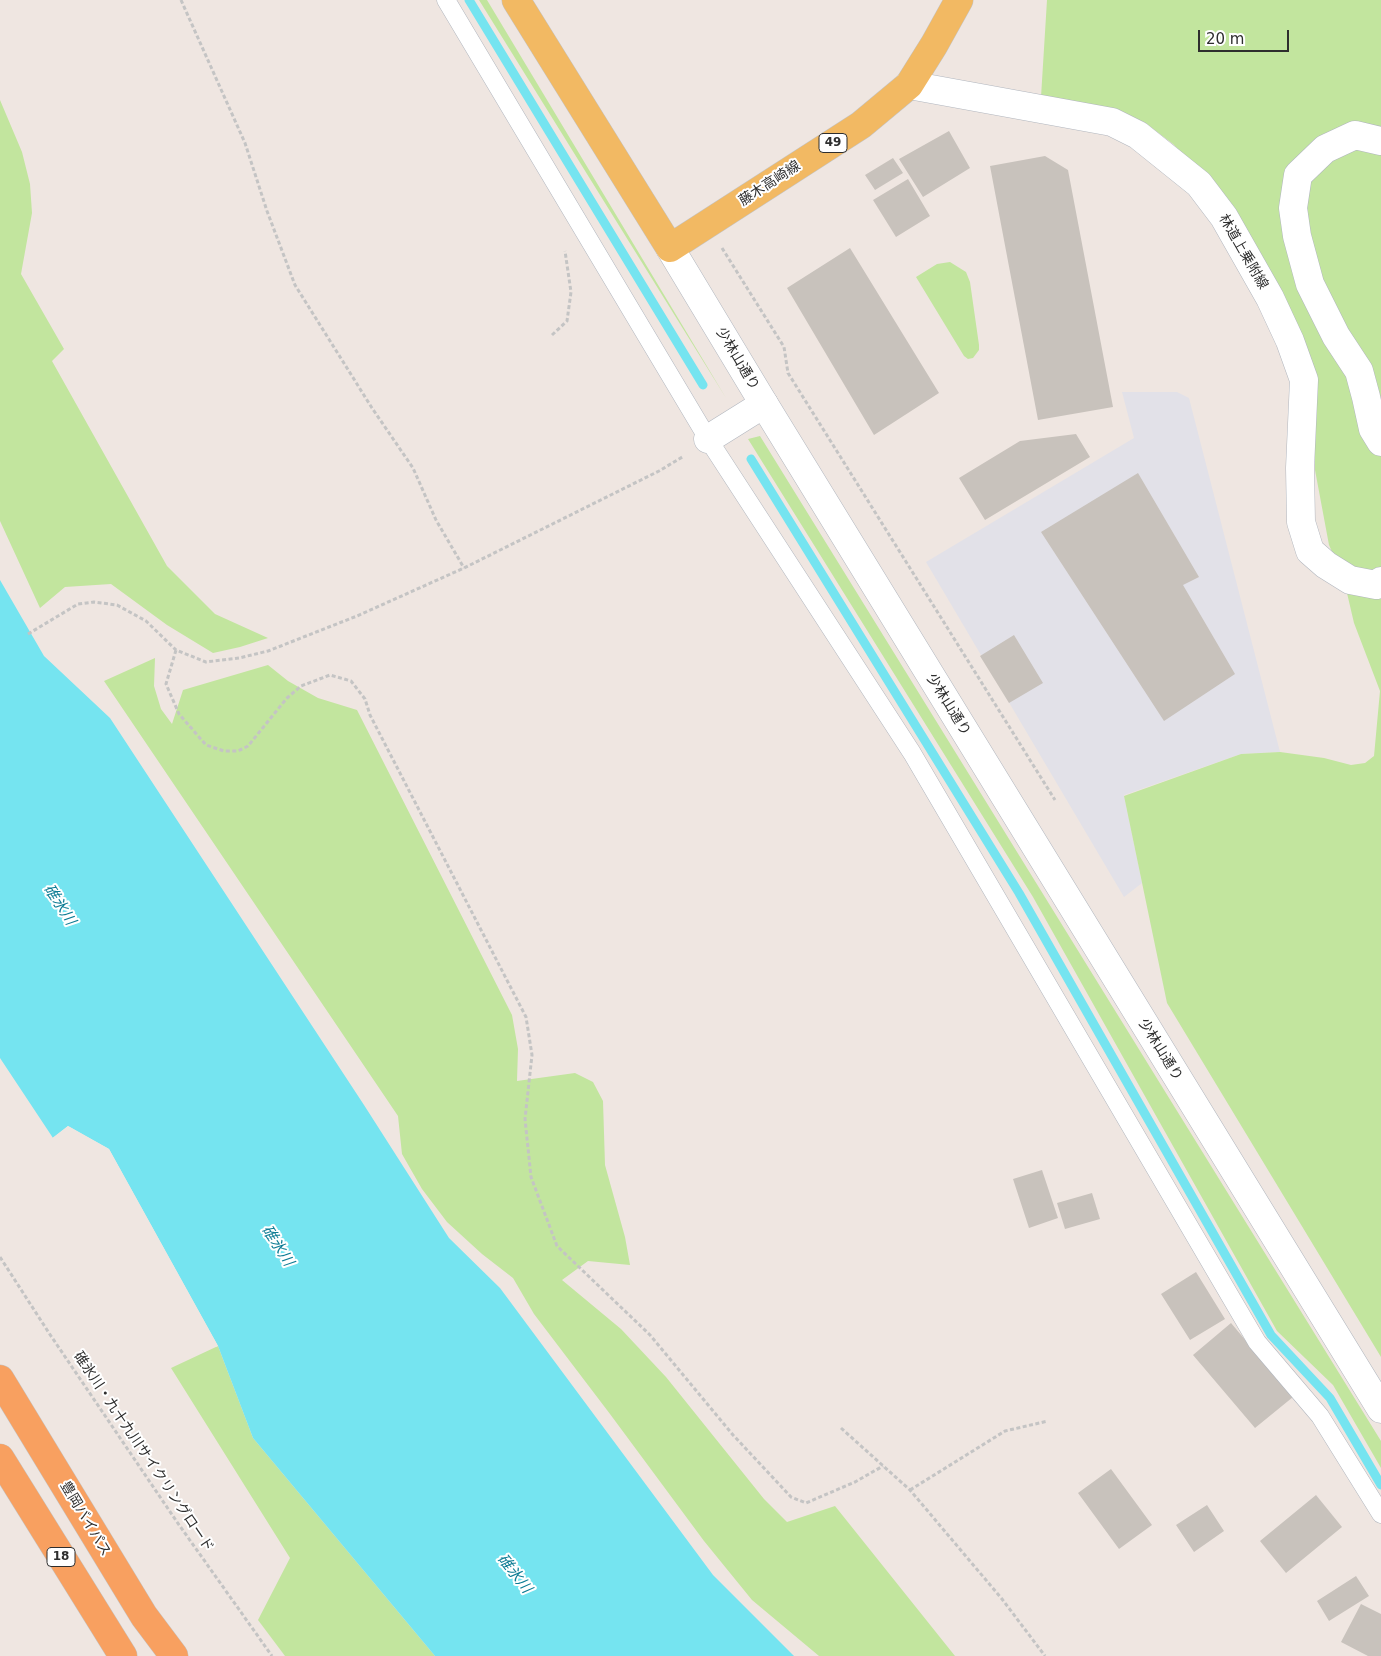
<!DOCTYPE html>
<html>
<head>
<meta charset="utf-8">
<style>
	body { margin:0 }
	#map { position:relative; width:1381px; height:1656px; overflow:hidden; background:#efe6e1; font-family:"DejaVu Sans",sans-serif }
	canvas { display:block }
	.scale { position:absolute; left:1198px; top:30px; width:91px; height:22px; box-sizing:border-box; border:2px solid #2e2e2e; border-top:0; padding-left:6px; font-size:15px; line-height:18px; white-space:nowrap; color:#2e2e2e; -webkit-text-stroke:4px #fff; paint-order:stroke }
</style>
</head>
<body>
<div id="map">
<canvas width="1381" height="1656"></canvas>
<div class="scale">20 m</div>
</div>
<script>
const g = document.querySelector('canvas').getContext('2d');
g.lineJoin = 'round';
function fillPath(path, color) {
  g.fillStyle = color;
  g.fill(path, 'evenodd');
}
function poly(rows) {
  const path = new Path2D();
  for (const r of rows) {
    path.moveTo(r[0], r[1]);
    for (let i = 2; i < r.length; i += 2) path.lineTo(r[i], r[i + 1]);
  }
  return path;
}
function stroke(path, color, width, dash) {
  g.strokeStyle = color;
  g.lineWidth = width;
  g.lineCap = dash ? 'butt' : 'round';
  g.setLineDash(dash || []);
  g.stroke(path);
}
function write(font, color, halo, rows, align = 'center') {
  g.font = font + ' "DejaVu Sans","Noto Sans JP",sans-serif';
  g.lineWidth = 4;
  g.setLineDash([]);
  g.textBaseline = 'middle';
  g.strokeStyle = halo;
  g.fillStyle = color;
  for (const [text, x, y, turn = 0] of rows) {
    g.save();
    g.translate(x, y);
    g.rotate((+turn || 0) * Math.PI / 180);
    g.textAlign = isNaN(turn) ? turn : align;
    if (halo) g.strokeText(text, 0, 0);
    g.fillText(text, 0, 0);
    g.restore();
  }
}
const industrial = poly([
	[1122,392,1177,392,1189,398,1280,752,1241,754,1124,795,1142,883,1124,897,926,562,1134,438]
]);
const green = poly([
	[479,0,487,0,726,398],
	[1047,0,1381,0,1381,1357,1167,1003,1124,796,1241,754,1280,752,1324,758,1351,765,1365,763,1374,756,1380,691,1354,623,1343,576,1329,545,1315,470,1315,377,1205,178,1173,144,1144,122,1041,97],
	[0,100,22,152,30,184,32,213,21,274,64,349,52,361,167,566,215,614,268,638,240,647,213,653,167,625,111,584,65,587,40,608,0,521],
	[950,262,966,272,970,282,979,345,979,350,973,358,968,359,964,356,916,277,937,264],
	[760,436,1381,1441,1381,1468,1333,1385,1277,1331,1033,897,748,439],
	[155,658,154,686,161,709,172,724,183,690,268,665,288,681,318,698,357,710,512,1015,518,1049,517,1081,575,1073,593,1082,603,1101,605,1165,625,1237,630,1265,588,1261,562,1280,621,1329,666,1377,764,1499,787,1522,835,1506,955,1656,819,1656,752,1600,704,1541,610,1414,534,1314,513,1278,482,1254,447,1222,422,1189,402,1154,398,1116,104,681],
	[218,1346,253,1438,435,1656,285,1656,258,1620,290,1558,171,1368]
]);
const water = poly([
	[0,580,44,656,110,718,364,1105,449,1238,500,1288,713,1575,794,1656,435,1656,253,1438,218,1346,109,1149,68,1126,53,1138,0,1058]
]);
const pier = poly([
	[68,1126,109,1149,218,1346,216,1347,107,1151,68,1129,55,1140,51,1139]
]);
const stream = poly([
	[469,0,703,385],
	[751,459,1019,893,1271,1335,1330,1398,1381,1485]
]);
const building = poly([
	[949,131,970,168,923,197,899,159],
	[1045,156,1068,170,1113,407,1038,420,990,166],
	[893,158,903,173,875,190,865,175],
	[908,179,930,216,896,237,873,200],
	[850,248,939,393,874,435,787,288],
	[1076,434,1090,457,985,520,959,478,1020,441],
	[1138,473,1199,577,1183,585,1235,674,1164,721,1041,532],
	[1014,635,1043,683,1009,703,980,656],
	[1042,1170,1058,1218,1029,1228,1013,1179],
	[1092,1193,1100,1219,1065,1229,1057,1203],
	[1196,1272,1225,1319,1190,1340,1161,1294],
	[1231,1323,1293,1397,1255,1428,1193,1355],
	[1111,1469,1152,1525,1119,1549,1078,1493],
	[1316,1495,1342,1527,1286,1573,1260,1541],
	[1207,1505,1224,1531,1194,1552,1176,1525],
	[1356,1576,1369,1596,1329,1621,1317,1601],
	[1361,1604,1381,1614,1381,1656,1368,1656,1341,1642]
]);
const path = poly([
	[181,0,245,143,267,211,295,285,372,408,413,468,436,520,464,568],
	[722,248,784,347,788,373,1055,800],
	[552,335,567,321,571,292,565,251],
	[28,634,78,604,94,602,117,605,146,621,176,650,206,662,239,658,268,651,357,616,464,568,659,471,684,456],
	[176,650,166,684,179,714,206,745,224,751,238,751,248,746,287,698,301,686,330,675,351,681,365,699,370,715,526,1017,532,1055,525,1119,531,1177,557,1246,650,1335,733,1435,791,1497,806,1503,855,1482,883,1466],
	[0,1257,49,1333,177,1522,272,1656],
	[841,1428,910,1490,1002,1599,1045,1656],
	[910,1490,1005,1431,1048,1421]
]);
const service = poly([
	[446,0,708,439,912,753,1257,1342,1320,1416,1381,1514]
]);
const minor = poly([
	[909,85,1112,122,1138,135,1199,184,1224,217,1270,298,1290,341,1304,380,1300,468,1301,522,1310,551,1326,565,1350,580,1376,585,1381,581],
	[1381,141,1355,135,1325,149,1298,175,1293,208,1297,236,1310,284,1336,336,1359,371,1366,397,1373,429,1381,442],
	[708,439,764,404]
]);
const tertiary = poly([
	[670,248,764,404,1381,1409]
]);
const primary = poly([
	[516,0,670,248,861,125,909,85,934,45,959,0]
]);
const trunk = poly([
	[0,1379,144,1616,174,1656],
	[0,1458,123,1656]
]);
const shields = [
	[833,143,28],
	[61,1557,28]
];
const shieldNames = [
	["49",833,143],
	["18",61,1557]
];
const streetNames = [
	["藤木高崎線",770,184,-33],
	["林道上乗附線",1243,252,60],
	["少林山通り",737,359,59],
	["少林山通り",948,705,58],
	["少林山通り",1160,1050,58],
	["碓氷川・九十九川サイクリングロード",143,1452,56],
	["豊岡バイパス",85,1519,59]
];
const waterNames = [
	["碓氷川",59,905,57],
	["碓氷川",277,1246,57],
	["碓氷川",514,1574,52]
];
fillPath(industrial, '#e2e1e8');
fillPath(green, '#c2e59e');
fillPath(water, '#75e4f0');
fillPath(pier, '#efe6e1');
stroke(stream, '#75e4f0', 9);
fillPath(building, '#c8c2bc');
stroke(service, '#b1b6be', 19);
stroke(minor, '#b1b6be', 29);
stroke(tertiary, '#b1b6be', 29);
stroke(primary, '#c4c4c4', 29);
stroke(trunk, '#c4c4c4', 29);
stroke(path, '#c4c4c4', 3, [4, 2.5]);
stroke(service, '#fff', 18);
stroke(minor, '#fff', 28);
stroke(tertiary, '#fff', 28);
stroke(primary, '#f2b963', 28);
stroke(trunk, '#f8a060', 28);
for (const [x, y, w] of shields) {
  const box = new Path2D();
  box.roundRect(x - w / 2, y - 9.5, w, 19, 4);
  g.fillStyle = '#fff';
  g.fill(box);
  stroke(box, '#2e2e2e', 1);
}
write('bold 12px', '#2e2e2e', null, shieldNames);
write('14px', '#2e2e2e', '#fff', streetNames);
write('italic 15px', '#0d7c94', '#fff', waterNames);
</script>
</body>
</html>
